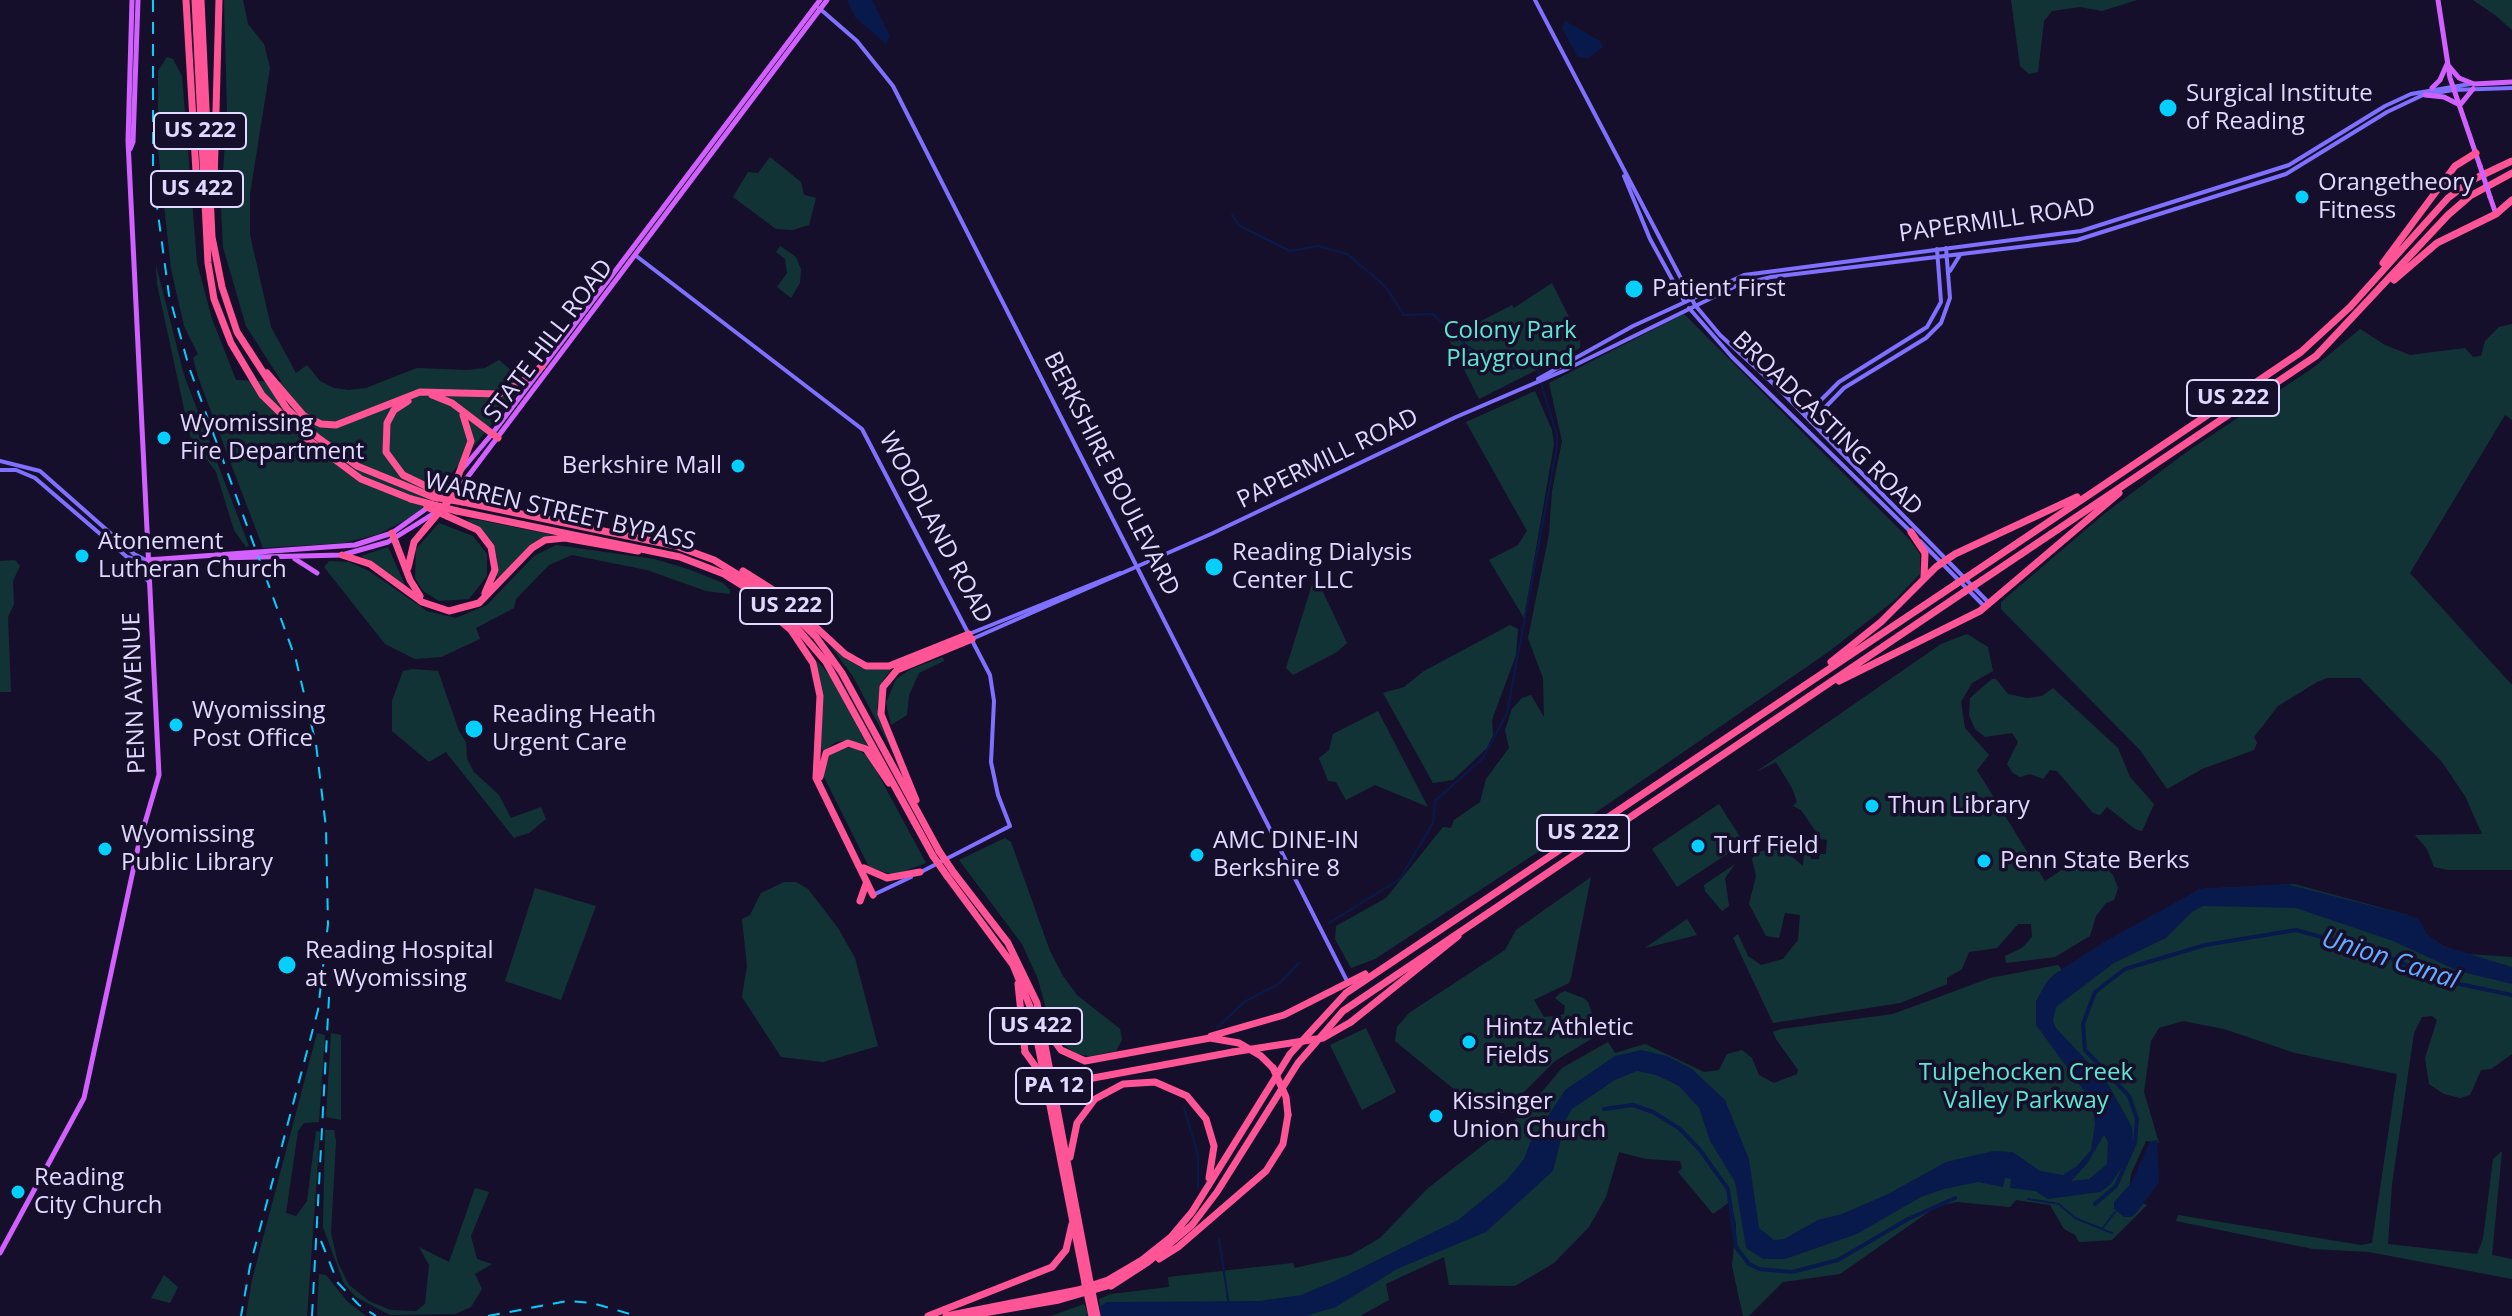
<!DOCTYPE html>
<html>
<head>
<meta charset="utf-8">
<style>
	body { margin:0 }
	canvas { display:block; background:#160f2b }
</style>
</head>
<body>
<canvas width="2512" height="1316"></canvas>
<script>
const g = document.querySelector('canvas').getContext('2d');
g.lineJoin = 'round';
function fillPath(path, color) {
  g.fillStyle = color;
  g.fill(path, 'evenodd');
}
function poly(rows) {
  const path = new Path2D();
  for (const r of rows) {
    path.moveTo(r[0], r[1]);
    for (let i = 2; i < r.length; i += 2) path.lineTo(r[i], r[i + 1]);
  }
  return path;
}
function stroke(path, color, width, dash) {
  g.strokeStyle = color;
  g.lineWidth = width;
  g.lineCap = dash ? 'butt' : 'round';
  g.setLineDash(dash || []);
  g.stroke(path);
}
function write(font, color, halo, rows, align = 'center') {
  g.font = font + ' "Open Sans",sans-serif';
  g.lineWidth = 7;
  g.setLineDash([]);
  g.textBaseline = 'middle';
  g.strokeStyle = halo;
  g.fillStyle = color;
  for (const [text, x, y, turn = 0] of rows) {
    g.save();
    g.translate(x, y);
    g.rotate((+turn || 0) * Math.PI / 180);
    g.textAlign = isNaN(turn) ? turn : align;
    if (halo) g.strokeText(text, 0, 0);
    g.fillText(text, 0, 0);
    g.restore();
  }
}
const green = poly([
	[224,0,243,0,248,24,264,44,270,68,250,194,250,235,271,327,296,373,307,365,320,381,334,388,349,390,366,388,417,368,467,370,485,368,499,360,520,378,523,386,419,513,379,534,344,543,263,548,198,377,193,358,198,354,184,326,171,269,158,149,158,71,167,57,173,59,182,76,197,263,212,319,236,380,282,382,246,326,223,247,221,208,227,108],
	[2011,0,2137,0,2102,11,2080,7,2052,11,2044,21,2038,72,2029,74,2020,66],
	[2473,0,2512,0,2512,30,2495,15],
	[770,157,801,182,804,195,816,198,809,225,793,230,776,229,733,197,748,172,758,173],
	[780,246,796,257,801,269,800,283,791,298,777,287,787,273,785,259,776,252],
	[156,265,184,375,249,546,246,547,234,530,216,472,190,436,157,284],
	[1552,283,1580,339,1580,348,1479,399,1448,338,1512,305,1514,308],
	[1684,314,1909,539,1920,554,1920,574,1896,599,1831,650,1553,842,1375,959,1351,968,1335,939,1336,926,1386,898,1443,827,1451,828,1454,820,1480,802,1486,779,1509,748,1505,730,1512,709,1522,698,1531,695,1544,717,1543,678,1528,638,1549,534,1552,491,1562,441,1549,383],
	[2512,324,2512,420,2505,415,2410,573,2512,685,2512,870,2448,870,2434,867,2427,849,2415,835,2482,834,2465,796,2442,762,2360,678,2327,678,2317,682,2278,706,2254,737,2257,743,2254,750,2202,769,2167,789,2140,750,2001,609,2001,602,2104,514,2188,451,2313,368,2360,329,2385,345,2410,355,2465,348,2473,357,2481,356,2485,341,2499,327],
	[1535,391,1552,430,1554,444,1524,618,1489,560,1518,545,1527,531,1466,422],
	[466,519,479,520,553,535,545,537,500,578,496,576,497,558,490,539],
	[439,523,473,536,487,554,487,576,469,599,439,601,423,591,415,578,416,549],
	[556,545,654,559,688,569,723,583,730,590,730,594,706,591,647,570,572,555,549,565,516,599,514,608,476,628,480,639,441,657,415,659,385,644,324,567,329,561,349,562,369,571,427,611,456,618,487,605,534,556],
	[388,547,406,587,361,556],
	[15,560,20,566,13,581,14,604,8,617,11,692,0,692,0,561],
	[1315,575,1347,643,1337,652,1293,675,1286,668],
	[1510,625,1518,629,1516,655,1492,720,1493,735,1487,748,1453,780,1433,783,1383,693,1404,687,1424,671],
	[1967,634,1988,647,1993,671,1972,683,1961,702,1965,728,1989,755,1977,770,2045,881,2087,853,2093,854,2113,875,2118,888,2114,900,2106,903,2096,916,2090,936,2055,957,2006,963,2005,956,2022,948,2032,937,2031,924,2018,924,1997,948,1969,952,1962,969,1947,978,1947,984,1900,1003,1773,1023,1733,938,1738,934,1748,956,1761,965,1783,959,1798,940,1800,915,1785,913,1779,938,1766,936,1749,904,1756,876,1752,859,1757,852,1773,849,1790,855,1803,866,1804,852,1810,853,1811,859,1819,859,1820,854,1826,854,1827,840,1821,839,1801,810,1793,806,1797,802,1792,788,1776,762,1756,772,1941,644],
	[824,637,847,659,861,668,892,668,882,682,877,707,895,756,854,678],
	[943,657,944,661,919,673,909,695,907,715,891,725,886,703,896,679,911,669],
	[817,661,831,677,870,750,850,740,836,742,824,751,818,747],
	[412,669,438,671,459,731,466,742,467,759,474,772,499,795,511,818,541,807,546,819,529,833,514,838,446,752,429,762,392,731,392,701,403,671],
	[1992,679,1996,679,2008,694,2027,698,2042,696,2053,688,2118,748,2130,777,2154,804,2142,831,2135,829,2107,807,2100,815,2093,813,2057,771,2050,770,2043,779,2030,774,2020,777,2013,773,2007,764,2018,742,2012,733,1985,737,1975,729,1969,715,1970,698],
	[1378,711,1428,807,1375,785,1346,800,1336,782,1328,781,1319,758,1329,750,1333,734],
	[846,747,858,749,870,759,926,863,894,875,869,867,823,775,829,755],
	[1719,804,1744,843,1677,887,1652,849],
	[1005,838,1011,842,1050,951,1063,976,1077,995,1120,1029,1122,1040,1116,1051,1090,1056,1077,1054,1060,1043,1051,1027,1038,979,1022,944,959,860],
	[1735,864,1725,878,1729,906,1722,911,1705,891,1704,885],
	[1591,877,1571,978,1569,983,1534,1000,1544,1017,1557,1016,1564,1014,1565,1006,1555,998,1560,993,1565,991,1583,998,1588,1002,1598,1032,1596,1036,1555,1061,1503,1113,1488,1110,1455,1090,1395,1041,1397,1027,1409,1013,1505,950,1516,930],
	[784,882,796,882,808,889,838,928,855,958,878,1046,823,1062,781,1057,742,997,747,966,742,919,750,915,761,893],
	[2294,884,2408,915,2420,921,2426,934,2443,946,2468,954,2512,957,2512,1054,2491,1069,2481,1070,2470,1095,2460,1098,2444,1094,2429,1084,2425,1058,2437,1020,2432,1016,2422,1017,2414,1033,2392,1184,2388,1244,2477,1254,2483,1239,2493,1159,2502,1151,2492,1255,2512,1259,2512,1279,2369,1252,2313,1249,2176,1221,2178,1215,2361,1245,2372,1243,2397,1074,2295,1053,2224,1029,2183,1021,2159,1028,2151,1041,2144,1092,2159,1143,2146,1141,2131,1174,2128,1196,2147,1205,2112,1240,2079,1242,2075,1235,2064,1229,2050,1205,2016,1200,2010,1207,1957,1202,1937,1206,1840,1274,1783,1282,1749,1316,1743,1316,1732,1266,1736,1225,1731,1201,1713,1214,1678,1172,1682,1168,1680,1161,1646,1159,1619,1152,1606,1197,1589,1227,1554,1263,1515,1286,1449,1285,1444,1257,1386,1284,1389,1300,1360,1316,1051,1316,1084,1304,1088,1314,1100,1306,1099,1299,1111,1294,1169,1287,1168,1277,1293,1263,1295,1268,1351,1255,1380,1238,1427,1189,1524,1113,1562,1068,1608,1042,1615,1053,1645,1044,1704,1072,1719,1070,1727,1054,1742,1050,1752,1058,1759,1075,1774,1083,1797,1074,1798,1070,1776,1039,1773,1032,1781,1029,1893,1014,1990,978,2058,965,2062,970,2200,889],
	[535,888,596,906,561,1000,505,981],
	[1687,919,1697,935,1645,948],
	[1366,1028,1396,1092,1362,1110,1330,1045],
	[317,1033,325,1035,319,1122,304,1123,298,1131,286,1213,296,1216,307,1201,316,1131,320,1132,307,1316,246,1316,252,1280],
	[331,1033,341,1035,341,1120,326,1117],
	[325,1130,334,1130,336,1141,331,1233,338,1263,349,1285,369,1301,390,1310,416,1311,425,1304,429,1265,419,1247,449,1262,475,1188,489,1192,471,1236,477,1259,492,1264,475,1274,482,1289,471,1307,455,1314,390,1315,356,1297,344,1284,323,1227],
	[319,1274,326,1275,347,1301,366,1316,317,1316],
	[164,1275,178,1287,170,1303,151,1298]
]);
const water = poly([
	[847,0,872,0,890,36,886,44,855,17],
	[1565,21,1600,41,1603,47,1588,58,1578,57,1562,28],
	[2286,884,2408,915,2420,921,2426,934,2443,946,2512,967,2512,984,2458,971,2393,941,2296,908,2203,906,2192,912,2166,938,2114,963,2056,1007,2053,1021,2056,1028,2107,1082,2132,1127,2133,1142,2128,1158,2111,1184,2100,1192,2048,1199,2035,1191,2010,1188,2011,1179,2005,1178,2003,1187,1978,1182,1944,1189,1921,1197,1857,1234,1785,1259,1763,1259,1746,1248,1735,1182,1710,1141,1699,1108,1679,1086,1656,1075,1637,1071,1615,1080,1572,1109,1566,1119,1553,1171,1486,1232,1397,1269,1336,1307,1306,1316,1085,1316,1107,1302,1259,1301,1301,1295,1337,1280,1458,1220,1507,1180,1524,1159,1530,1143,1565,1090,1615,1056,1641,1050,1667,1056,1692,1069,1725,1100,1749,1159,1759,1228,1774,1240,1784,1239,1818,1220,1842,1214,1888,1194,1946,1162,1993,1151,2013,1152,2040,1171,2063,1175,2077,1166,2091,1150,2095,1124,2093,1103,2036,1025,2036,1001,2046,983,2053,975,2106,941,2200,889],
	[2104,1135,2108,1142,2107,1164,2089,1179,2071,1181,2087,1164],
	[2157,1140,2159,1182,2137,1212,2131,1217,2124,1217,2114,1209,2114,1202,2132,1182,2150,1142]
]);
const stream = poly([
	[1232,215,1240,226,1290,251,1318,246,1347,254,1385,286,1404,315,1433,314,1467,346,1490,360,1512,369,1536,362,1540,377],
	[1329,923,1400,879,1433,823,1435,801,1483,758,1507,713,1557,447,1557,435,1541,383],
	[1217,1028,1244,1002,1279,984,1299,963],
	[1184,1108,1198,1155,1198,1187],
	[2028,1199,2059,1204,2075,1218,2112,1233],
	[2102,1229,2115,1212],
	[1219,1239,1229,1306]
]);
const canal = poly([
	[1604,1109,1633,1105,1653,1112,1680,1129,1700,1150,1728,1189,1736,1247,1749,1264,1759,1269,1792,1272,1838,1260,1908,1219,1955,1198],
	[2095,1204,2116,1186,2135,1143,2137,1119,2129,1096,2085,1050,2083,1024,2095,992,2125,969,2205,945,2296,930,2376,952,2445,981,2512,995]
]);
const secondary = poly([
	[1535,0,1695,305,1720,335,1777,387,1989,603],
	[819,8,857,41,893,86,1346,979],
	[1624,176,1650,239,1684,301],
	[635,255,862,429,990,675,994,701,991,762,998,795,1010,826,919,873],
	[1950,271,1960,255],
	[1689,308,1732,357,1911,532],
	[1538,379,1633,326,1744,275,2081,231,2289,165,2385,106,2411,94,2470,84],
	[1806,415,1839,382,1927,327,1941,302,1937,249],
	[1811,422,1844,388,1926,338,1941,323,1950,298,1946,248],
	[0,461,40,471,134,554,146,560],
	[0,470,16,470,35,478,127,557,141,561],
	[1920,541,1984,606],
	[129,559,148,581],
	[969,634,1120,573],
	[972,639,1211,534,1456,417,1563,371,1736,286,1771,277,2077,240,2286,174,2387,112,2423,95,2453,90,2512,88],
	[873,895,911,877]
]);
const primary = poly([
	[2438,0,2450,78,2480,166],
	[2448,65,2459,78,2474,84,2512,82],
	[2432,88,2440,80,2447,64],
	[2425,95,2444,97,2460,105,2473,89],
	[130,149,133,142,138,0],
	[2490,197,2496,214],
	[460,487,827,0],
	[437,499,492,434,820,0],
	[218,558,342,555,388,542,433,514],
	[295,559,317,573],
	[147,560,355,545,392,533,430,506],
	[0,1253,84,1098,139,843,159,775,128,141,132,0]
]);
const motorway = poly([
	[186,0,197,189],
	[195,0,208,263,214,299,231,343,262,395,306,438,361,479,411,499],
	[201,0,212,237,222,287,237,332,287,409,317,437,357,466,433,497],
	[214,183,219,0],
	[2383,263,2455,166,2476,153],
	[2394,280,2437,243,2496,214,2512,200],
	[267,373,304,416,321,424,336,425,420,392,499,394,519,384,542,366],
	[432,395,452,403,498,438],
	[408,401,394,410,387,423,386,452,403,475,438,492],
	[457,479,471,441,463,415],
	[463,502,676,546,714,560,776,598,816,637,842,673,939,851],
	[457,511,680,557,724,574,767,601,796,627,826,662,933,856],
	[447,516,478,530,491,547,495,570,485,593],
	[1911,532,1925,553,1924,577],
	[392,533,410,580,420,596],
	[342,555,370,564,422,602,449,611,479,603,532,548,545,540,565,538,638,551],
	[408,568,414,542,461,486],
	[743,571,781,595,845,654,866,666,889,666,969,634],
	[1967,577,2301,352,2350,307,2448,198,2472,180,2512,161],
	[1975,585,2316,356,2448,215,2470,196,2512,173],
	[750,595,791,630,813,663,820,696,816,778,873,895],
	[1831,662,1881,622,1936,567,1955,554,2077,497],
	[1839,681,1980,611,2119,493],
	[820,777,826,753,848,743,866,749,889,783],
	[916,800,881,714,883,687,897,670,972,639],
	[864,868,887,878,920,872],
	[954,873,1008,943,1037,1003,1090,1282],
	[947,876,1013,965,1031,1009,1085,1283],
	[860,901,866,884],
	[1018,984,1025,1052],
	[1351,1022,1458,936],
	[1047,1031,1061,1050,1085,1061,1210,1038,1239,1043,1261,1056,1273,1068],
	[1211,1036,1284,1015,1365,974],
	[1077,1081,1233,1052],
	[1070,1157,1077,1123,1095,1099,1123,1084,1155,1082,1187,1096,1206,1119,1214,1146,1209,1178],
	[1159,1259,1178,1247,1266,1171,1283,1144,1288,1115],
	[1111,1286,1148,1262,1192,1225,1217,1192,1298,1063,1343,1011,1964,592],
	[928,1316,1052,1267,1066,1250,1072,1224],
	[946,1316,1078,1290,1108,1280,1142,1260,1171,1237,1192,1212,1290,1054,1346,993,1956,584],
	[967,1316,1059,1300,1114,1284]
]);
const rail = poly([
	[153,0,153,177,169,295,189,367,296,660,316,744,326,828,328,924,318,1010,250,1266,241,1316],
	[321,1241,338,1283,359,1305,376,1316],
	[312,1316,329,997],
	[488,1316,567,1301,592,1303,637,1316]
]);
const primaryBridge = poly([
	[2480,166,2490,197]
]);
const motorwayBridge = poly([
	[433,497,463,502],
	[411,499,457,511],
	[427,507,447,516],
	[1956,584,1967,577],
	[1964,592,1975,585],
	[939,851,954,873],
	[933,856,947,876],
	[1025,1052,1041,1074,1061,1082,1077,1081],
	[1233,1052,1323,1038,1351,1022],
	[1273,1068,1286,1097,1288,1115],
	[1090,1282,1097,1316],
	[1085,1283,1092,1316]
]);
const markers = [
	[2168,108,10,"#05cfff"],
	[2302,197,8,"#05cfff"],
	[1634,289,10,"#05cfff"],
	[164,438,8,"#05cfff"],
	[738,466,8,"#05cfff"],
	[82,556,8,"#05cfff"],
	[1214,567,10,"#05cfff"],
	[176,725,8,"#05cfff"],
	[474,729,10,"#05cfff"],
	[1872,806,8,"#05cfff"],
	[1698,846,8,"#05cfff"],
	[105,849,8,"#05cfff"],
	[1197,855,8,"#05cfff"],
	[1984,861,8,"#05cfff"],
	[287,965,10,"#05cfff"],
	[1469,1042,8,"#05cfff"],
	[1436,1116,8,"#05cfff"],
	[18,1192,8,"#05cfff"]
];
const shields = [
	[200,131,92],
	[197,189,92],
	[2233,398,92],
	[786,606,92],
	[1583,833,92],
	[1036,1026,92],
	[1054,1086,76]
];
const shieldNames = [
	["US 222",200,131],
	["US 422",197,189],
	["US 222",2233,398],
	["US 222",786,606],
	["US 222",1583,833],
	["US 422",1036,1026],
	["PA 12",1054,1086]
];
const poiNames = [
	["Surgical Institute",2186,94],
	["of Reading",2186,122],
	["Orangetheory",2318,183],
	["Fitness",2318,211],
	["Patient First",1652,289],
	["Wyomissing",180,424],
	["Fire Department",180,452],
	["Berkshire Mall",722,466,"right"],
	["Atonement",98,542],
	["Lutheran Church",98,570],
	["Reading Dialysis",1232,553],
	["Center LLC",1232,581],
	["Wyomissing",192,711],
	["Post Office",192,739],
	["Reading Heath",492,715],
	["Urgent Care",492,743],
	["Thun Library",1888,806],
	["Wyomissing",121,835],
	["Public Library",121,863],
	["AMC DINE-IN",1213,841],
	["Berkshire 8",1213,869],
	["Turf Field",1714,846],
	["Penn State Berks",2000,861],
	["Reading Hospital",305,951],
	["at Wyomissing",305,979],
	["Hintz Athletic",1485,1028],
	["Fields",1485,1056],
	["Kissinger",1452,1102],
	["Union Church",1452,1130],
	["Reading",34,1178],
	["City Church",34,1206]
];
const streetNames = [
	["PAPERMILL ROAD",1997,221,-8],
	["STATE HILL ROAD",549,341,-53],
	["BROADCASTING ROAD",1827,424,44],
	["PAPERMILL ROAD",1328,459,-26],
	["BERKSHIRE BOULEVARD",1111,474,63],
	["WARREN STREET BYPASS",560,512,13],
	["WOODLAND ROAD",935,528,62],
	["PENN AVENUE",135,693,-92]
];
const parkNames = [
	["Colony Park",1510,331],
	["Playground",1510,359],
	["Tulpehocken Creek",2026,1073],
	["Valley Parkway",2026,1101]
];
const waterNames = [
	["Union Canal",2390,960,18]
];
fillPath(green, '#123335');
fillPath(water, '#081a4b');
stroke(stream, '#081a4b', 2);
stroke(canal, '#081a4b', 4);
stroke(secondary, '#8070ff', 4);
stroke(primary, '#d260ff', 5);
stroke(motorway, '#ff5496', 7);
stroke(rail, '#05cfff', 2, [12, 10]);
stroke(primaryBridge, '#d260ff', 5);
stroke(motorwayBridge, '#ff5496', 7);
for (const [x, y, r, color] of markers) {
  const dot = new Path2D();
  dot.arc(x, y, r, 0, 2 * Math.PI);
  g.fillStyle = color;
  g.fill(dot);
  stroke(dot, '#160f2b', 3);
}
for (const [x, y, w] of shields) {
  const box = new Path2D();
  box.roundRect(x - w / 2, y - 18, w, 36, 6);
  g.fillStyle = '#160f2b';
  g.fill(box);
  stroke(box, '#e1d9ff', 2);
}
write('bold 22px', '#e1d9ff', null, shieldNames);
write('24px', '#e1d9ff', '#160f2b', poiNames, 'left');
write('24px', '#e1d9ff', '#160f2b', streetNames);
write('24px', '#5de7d1', '#160f2b', parkNames);
write('italic 26px', '#67abff', '#160f2b', waterNames);
</script>
</body>
</html>
